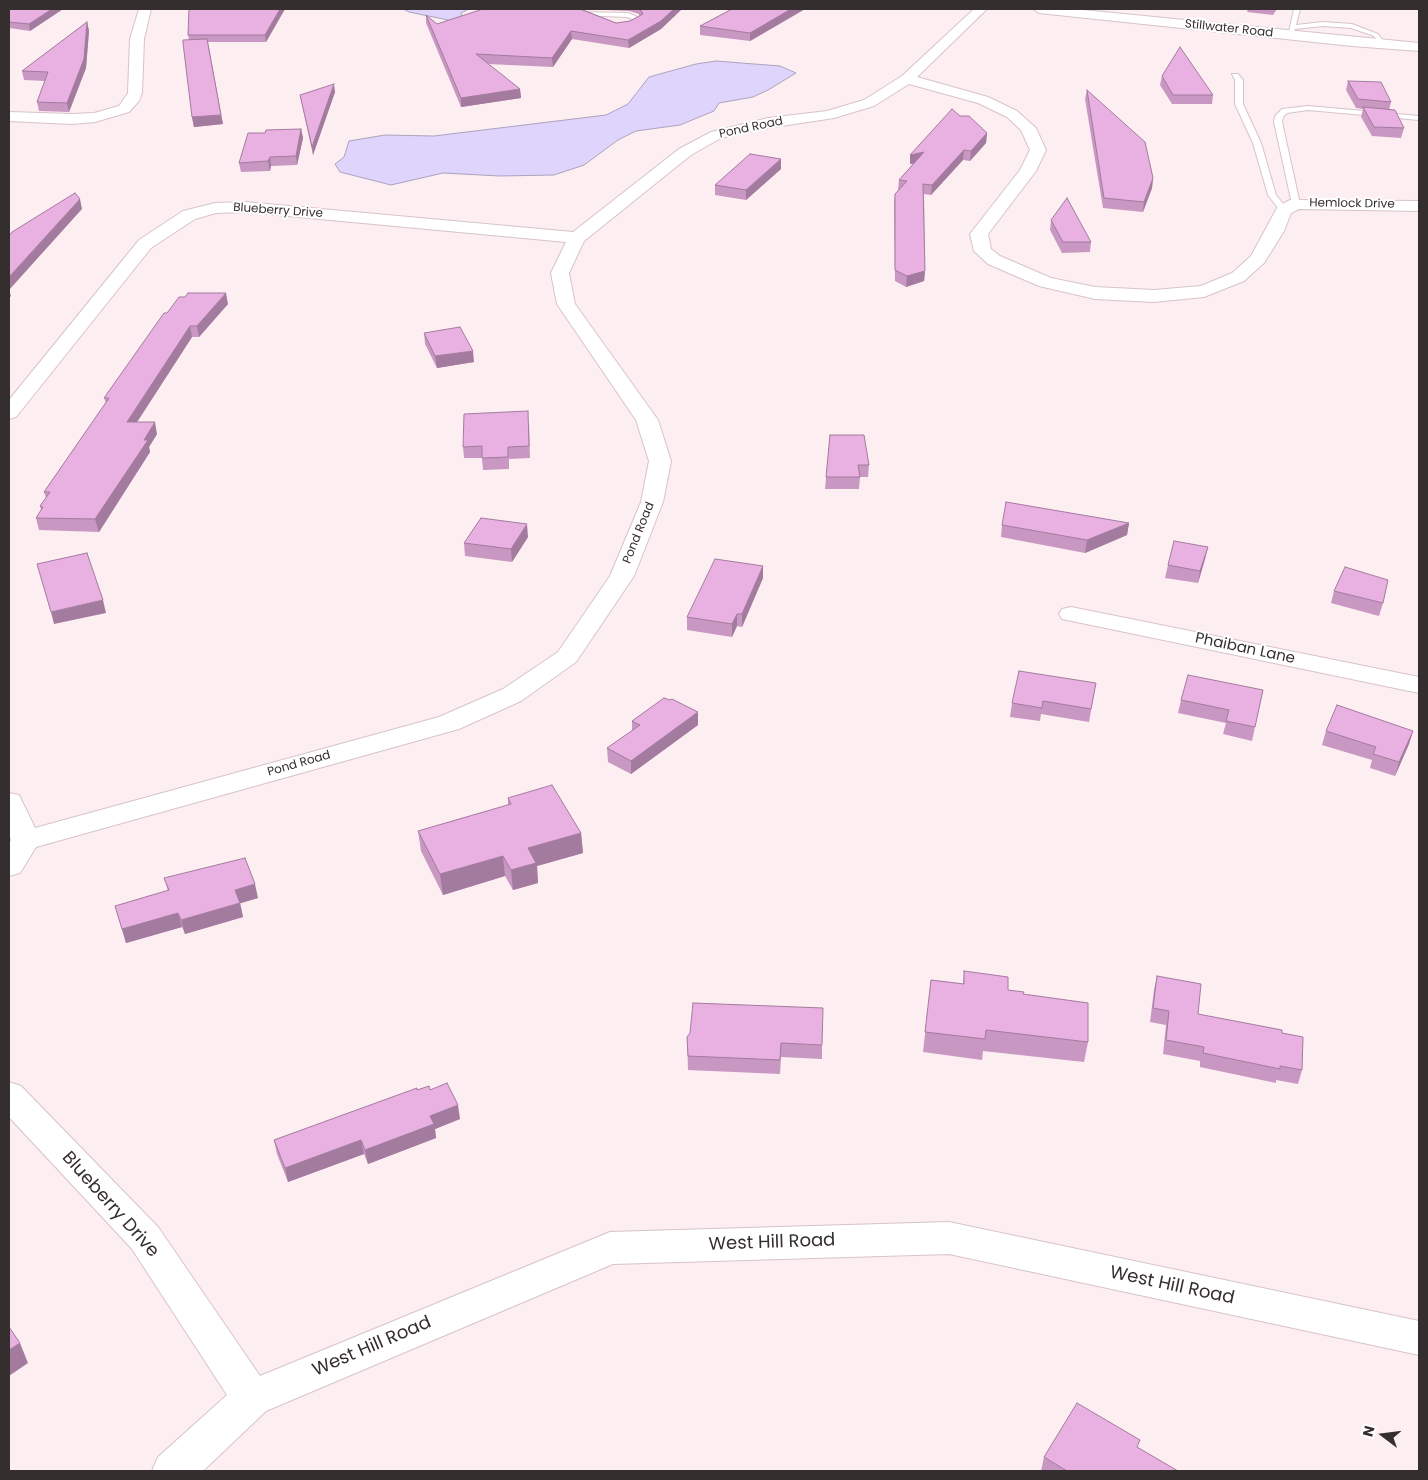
<!DOCTYPE html>
<html>
<head>
<meta charset="utf-8">
<style>
	body { margin:0 }
	#map { position:relative; width:1428px; height:1480px; overflow:hidden; background:#fdeef1; font-family:Poppins,sans-serif }
	canvas { display:block }
	.frame { position:absolute; inset:0; border:10px solid #352e2f; pointer-events:none }
	.north { position:absolute; left:1358px; top:1410px; width:50px; height:50px; -webkit-text-stroke:4px #fff; paint-order:stroke; rotate:285deg; font-size:14px; font-weight:700; line-height:20px; text-align:center; color:#352e2f }
	.north::after { content:''; display:block; margin:auto; width:18px; height:22px; background:#352e2f; clip-path:polygon(50% 0,100% 100%,50% 72%,0 100%) }
</style>
</head>
<body>
<div id="map">
<canvas width="1428" height="1480"></canvas>
<div class="frame"></div>
<div class="north">N</div>
</div>
<script>
const g = document.querySelector('canvas').getContext('2d');
g.lineJoin = 'round';
function fillPath(path, color) {
  g.fillStyle = color;
  g.fill(path, 'evenodd');
}
function poly(rows) {
  const path = new Path2D();
  for (const r of rows) {
    path.moveTo(r[0], r[1]);
    for (let i = 2; i < r.length; i += 2) path.lineTo(r[i], r[i + 1]);
  }
  return path;
}
function stroke(path, color, width, dash) {
  g.strokeStyle = color;
  g.lineWidth = width;
  g.lineCap = dash ? 'butt' : 'round';
  g.setLineDash(dash || []);
  g.stroke(path);
}
function write(font, color, halo, rows, align = 'center') {
  g.font = font + ' Poppins,sans-serif';
  g.lineWidth = 4;
  g.setLineDash([]);
  g.textBaseline = 'middle';
  g.strokeStyle = halo;
  g.fillStyle = color;
  for (const [text, x, y, turn = 0] of rows) {
    g.save();
    g.translate(x, y);
    g.rotate((+turn || 0) * Math.PI / 180);
    g.textAlign = isNaN(turn) ? turn : align;
    if (halo) g.strokeText(text, 0, 0);
    g.fillText(text, 0, 0);
    g.restore();
  }
}
const water = poly([
	[403,9,469,9,461,13,462,19,453,21,409,12,403,9],
	[716,61,780,66,796,73,768,90,753,97,719,103,714,111,680,125,636,131,618,140,584,165,554,175,500,176,443,173,391,185,340,172,335,164,344,157,349,141,385,135,434,136,606,115,628,104,649,77,696,64,716,61]
]);
const lane = poly([
	[1294,9,1300,9,1296,25,1323,22,1352,24,1378,34,1386,45,1381,46,1374,36,1351,28,1323,26,1295,29,1292,36,1288,36,1294,9],
	[580,12,628,13,640,18,641,22,637,26,626,29,624,26,633,24,635,20,627,17,578,15,580,12],
	[1232,74,1238,74,1243,80,1243,104,1261,143,1276,195,1288,210,1287,212,1281,212,1268,195,1253,143,1235,104,1235,80,1232,74],
	[1308,106,1419,116,1419,120,1308,110,1287,113,1283,117,1282,122,1300,204,1296,207,1292,204,1274,122,1275,116,1282,109,1308,106]
]);
const street = poly([
	[139,9,151,9,144,39,142,93,139,101,129,112,95,122,72,124,9,121,9,112,72,114,94,113,119,106,128,93,130,39,139,9],
	[974,9,987,9,917,77,988,97,1017,111,1036,128,1046,150,1036,171,988,234,991,249,1000,256,1051,278,1095,287,1154,290,1201,286,1232,273,1251,256,1278,206,1290,200,1419,201,1419,211,1299,209,1291,213,1284,231,1264,263,1244,281,1204,297,1154,302,1095,299,1039,286,988,264,974,251,970,234,1020,170,1030,150,1021,130,1007,117,978,103,909,84,874,106,834,118,768,128,721,138,691,155,584,241,569,273,575,304,658,420,671,461,663,502,634,576,576,662,521,701,459,729,36,847,20,873,9,876,9,843,11,840,9,834,9,793,19,795,35,828,439,717,503,689,558,652,610,576,641,502,649,461,636,420,557,304,551,273,566,242,245,212,216,213,195,219,151,248,16,417,9,419,9,400,139,240,183,211,215,203,245,202,573,232,679,149,711,132,768,118,827,111,864,100,902,76,974,9],
	[1071,607,1419,677,1419,693,1062,619,1059,614,1062,609,1071,607],
	[9,1082,21,1086,158,1227,260,1376,610,1232,949,1222,1419,1321,1419,1355,949,1254,613,1264,266,1411,203,1471,152,1471,158,1457,227,1395,132,1249,9,1117,9,1082]
]);
const secondary = poly([
	[1033,9,1073,9,1419,43,1419,51,1352,46,1039,13,1033,9]
]);
const wall = poly([
	[9,9,63,9,30,31,9,28],
	[189,9,285,9,266,42,208,42,223,124,194,127,192,117,189,40,188,35],
	[483,9,682,9,661,29,629,48,572,39,553,67,488,64,520,89,521,98,461,107,426,23,426,15,437,24],
	[582,9,629,11,639,14,639,16,630,21,616,23],
	[732,9,805,9,750,41,700,35,700,26],
	[1248,9,1277,9,1273,15,1247,12],
	[87,22,89,31,86,68,69,112,39,111,37,102,45,81,24,80,22,71],
	[1162,76,1213,95,1212,104,1172,104,1160,85],
	[1348,81,1391,102,1389,110,1404,128,1401,138,1372,136,1361,117,1363,109,1356,108,1346,90],
	[1087,90,1153,178,1152,188,1143,212,1103,208,1085,99],
	[335,92,313,155,300,95],
	[960,116,987,133,986,143,970,161,963,160,931,195,924,194,925,271,924,281,906,287,895,281,894,204,895,194,899,190,898,190,899,180,913,164,910,164],
	[301,129,303,138,297,165,271,166,270,171,241,172,239,163,265,133],
	[781,159,781,169,746,200,715,195,715,185],
	[1051,220,1091,242,1090,252,1062,253,1050,230],
	[228,304,199,337,192,337,137,422,157,434,149,447,150,452,99,532,39,530,36,518,41,510,40,506,46,498,44,492,106,403,104,398,167,313],
	[424,333,474,362,437,368,425,344],
	[529,423,530,458,509,459,509,469,483,470,482,458,464,458,463,447],
	[830,435,869,465,868,477,860,477,859,489,825,489],
	[1129,523,1127,535,1085,553,1001,537,1002,525],
	[528,537,512,562,465,556,464,543],
	[1208,547,1205,559,1198,583,1165,578,1168,565],
	[763,566,763,578,742,627,737,626,732,637,687,630,687,617],
	[1334,591,1383,603,1379,616,1331,603],
	[1096,683,1089,722,1041,714,1040,721,1010,717,1012,703],
	[1263,690,1252,741,1223,734,1226,723,1178,713,1181,700],
	[698,712,698,725,631,774,608,762,607,748,632,731,632,721],
	[1326,731,1413,731,1409,744,1395,776,1370,768,1372,760,1322,745],
	[508,798,581,833,583,853,537,866,538,883,513,890,505,876,443,895,421,851,418,831,508,805],
	[164,878,258,898,240,903,243,917,185,934,182,927,126,943,115,906,168,891],
	[964,971,1008,990,1088,1042,1084,1062,983,1051,982,1060,923,1052,931,980,963,984],
	[1157,976,1198,1014,1282,1033,1302,1070,1298,1084,1276,1080,1276,1083,1200,1067,1200,1061,1163,1054,1166,1025,1150,1022,1154,990],
	[687,1037,822,1045,822,1059,781,1057,780,1074,688,1070],
	[417,1090,430,1090,460,1119,435,1129,436,1138,368,1164,364,1154,288,1182,277,1154,274,1140],
	[1138,1448,1178,1471,1041,1471,1044,1457]
]);
const shadedWall = poly([
	[52,9,63,9,30,31,29,24],
	[280,9,285,9,266,42,265,35],
	[674,9,682,9,661,29,629,48,628,40],
	[791,9,805,9,750,41,750,33],
	[87,22,89,31,86,68,69,112,67,103],
	[571,31,572,39,553,67,552,58],
	[334,84,335,92,313,155,312,147],
	[520,89,521,98,461,107,461,98],
	[221,115,223,124,194,127,192,117],
	[301,129,303,138,297,165,296,156],
	[987,133,986,143,970,161,971,151],
	[964,150,963,160,931,195,932,185],
	[924,152,923,162,910,164,910,155],
	[270,157,271,166,270,171,268,161],
	[781,159,781,169,746,200,746,190],
	[1153,178,1152,188,1143,212,1144,202],
	[80,199,82,209,9,290,11,296,9,298,9,277],
	[925,271,924,281,906,287,907,276],
	[226,293,228,304,199,337,197,326],
	[190,326,192,337,130,433,127,422],
	[473,351,474,362,437,368,435,356],
	[155,422,157,434,149,447,150,452,99,532,95,519],
	[1129,523,1127,535,1085,553,1087,540],
	[527,524,528,537,512,562,511,549],
	[1208,547,1205,559,1198,583,1200,571],
	[763,566,763,578,742,627,742,614],
	[103,600,106,613,54,624,51,612],
	[737,614,737,626,732,637,732,624],
	[698,712,698,725,631,774,631,761],
	[1413,731,1409,744,1395,776,1399,762],
	[581,833,583,853,537,866,538,883,513,890,511,870,528,848],
	[503,856,505,876,443,895,440,874],
	[255,884,258,898,238,904,235,890],
	[240,903,243,917,185,934,181,920],
	[178,913,182,927,126,943,122,929],
	[458,1105,460,1119,435,1129,436,1138,368,1164,365,1150,430,1116],
	[361,1140,364,1154,288,1182,285,1168],
	[20,1343,28,1363,9,1376,9,1350]
]);
const building = poly([
	[9,9,52,9,29,24,9,22,9,9],
	[189,9,280,9,265,35,188,35,189,9],
	[483,9,580,9,616,23,630,21,643,14,640,9,674,9,661,21,628,40,571,31,552,58,476,54,520,89,461,98,426,15,437,24,483,9],
	[732,9,791,9,750,33,700,26,732,9],
	[87,22,84,59,67,103,37,102,48,72,22,71,87,22],
	[207,39,221,115,192,117,183,43,183,40,207,39],
	[1180,47,1213,95,1173,95,1162,76,1180,47],
	[1348,81,1381,82,1391,102,1358,99,1348,81],
	[334,84,312,147,300,95,334,84],
	[1087,90,1145,142,1153,178,1144,202,1104,198,1087,90],
	[1363,107,1395,110,1404,128,1374,127,1363,107],
	[952,109,960,116,969,116,987,133,971,151,964,150,932,185,923,184,925,271,907,276,895,270,895,194,907,181,899,180,924,152,910,155,952,109],
	[301,129,296,156,270,157,268,161,239,163,248,133,265,133,266,130,301,129],
	[750,154,781,159,746,190,715,185,750,154],
	[75,193,80,199,9,277,9,236,12,232,75,193],
	[1067,198,1091,242,1063,242,1051,220,1067,198],
	[188,293,226,293,197,326,190,326,127,422,155,422,144,440,148,440,95,519,36,518,43,507,40,506,50,492,44,492,109,398,104,398,164,313,167,313,179,297,185,297,188,293],
	[460,327,473,351,435,356,424,333,460,327],
	[528,411,529,446,508,447,508,457,482,458,482,446,463,447,464,414,528,411],
	[830,435,864,435,869,465,858,465,860,477,826,477,830,435],
	[1006,502,1129,523,1087,540,1002,525,1006,502],
	[481,518,527,524,511,549,464,543,481,518],
	[1174,541,1208,547,1200,571,1168,565,1174,541],
	[87,553,103,600,51,612,37,564,87,553],
	[715,559,763,566,742,614,737,614,732,624,687,617,715,559],
	[1345,567,1388,580,1383,603,1334,591,1345,567],
	[1019,671,1096,683,1091,709,1043,701,1042,708,1012,703,1019,671],
	[1188,675,1263,690,1255,727,1226,721,1229,710,1181,700,1188,675],
	[664,698,670,700,672,699,698,712,631,761,607,748,640,725,632,721,664,698],
	[1337,705,1413,731,1399,762,1373,754,1376,747,1326,731,1337,705],
	[552,785,581,833,528,848,536,863,511,870,503,856,440,874,418,831,511,804,508,798,552,785],
	[245,858,255,884,235,890,240,903,181,920,178,913,122,929,115,906,169,890,164,878,245,858],
	[964,971,1008,977,1008,990,1024,992,1023,994,1088,1003,1088,1042,986,1030,985,1039,925,1032,931,980,964,984,964,971],
	[1157,976,1201,984,1198,1014,1282,1030,1282,1033,1303,1037,1302,1070,1280,1066,1280,1069,1203,1053,1204,1047,1166,1040,1169,1011,1153,1008,1157,976],
	[693,1003,823,1008,822,1045,781,1043,780,1060,688,1056,687,1037,690,1033,693,1003],
	[447,1083,458,1105,430,1116,434,1124,365,1150,361,1140,285,1168,274,1140,417,1088,417,1090,429,1086,430,1090,447,1083],
	[9,1327,20,1343,9,1350,9,1327],
	[1077,1403,1140,1440,1137,1447,1178,1471,1067,1471,1044,1457,1077,1403]
]);
const farStreetnames = [
	["Stillwater Road",1229,29,6],
	["Pond Road",751,128,-12],
	["Hemlock Drive",1352,204,1],
	["Blueberry Drive",278,211,4],
	["Pond Road",639,533,-68],
	["Pond Road",299,764,-16]
];
const streetNames = [
	["Phaiban Lane",1245,649,12]
];
const nearStreetnames = [
	["Blueberry Drive",110,1205,48],
	["West Hill Road",772,1243,-2],
	["West Hill Road",1172,1286,12],
	["West Hill Road",372,1347,-23]
];
fillPath(water, '#ded4fc');
stroke(water, '#aba2be', 1);
stroke(lane, '#d7c4c8', 2);
stroke(street, '#d7c4c8', 2);
stroke(secondary, '#d7c4c8', 2);
fillPath(lane, '#fff');
fillPath(street, '#fff');
fillPath(secondary, '#fff');
fillPath(wall, '#c897c2');
fillPath(shadedWall, '#a37b9e');
fillPath(building, '#e9b0e2');
stroke(building, '#a37b9e', 1);
write('12px', '#352e2f', '#fff', farStreetnames);
write('15px', '#352e2f', '#fff', streetNames);
write('18px', '#352e2f', '#fff', nearStreetnames);
</script>
</body>
</html>
